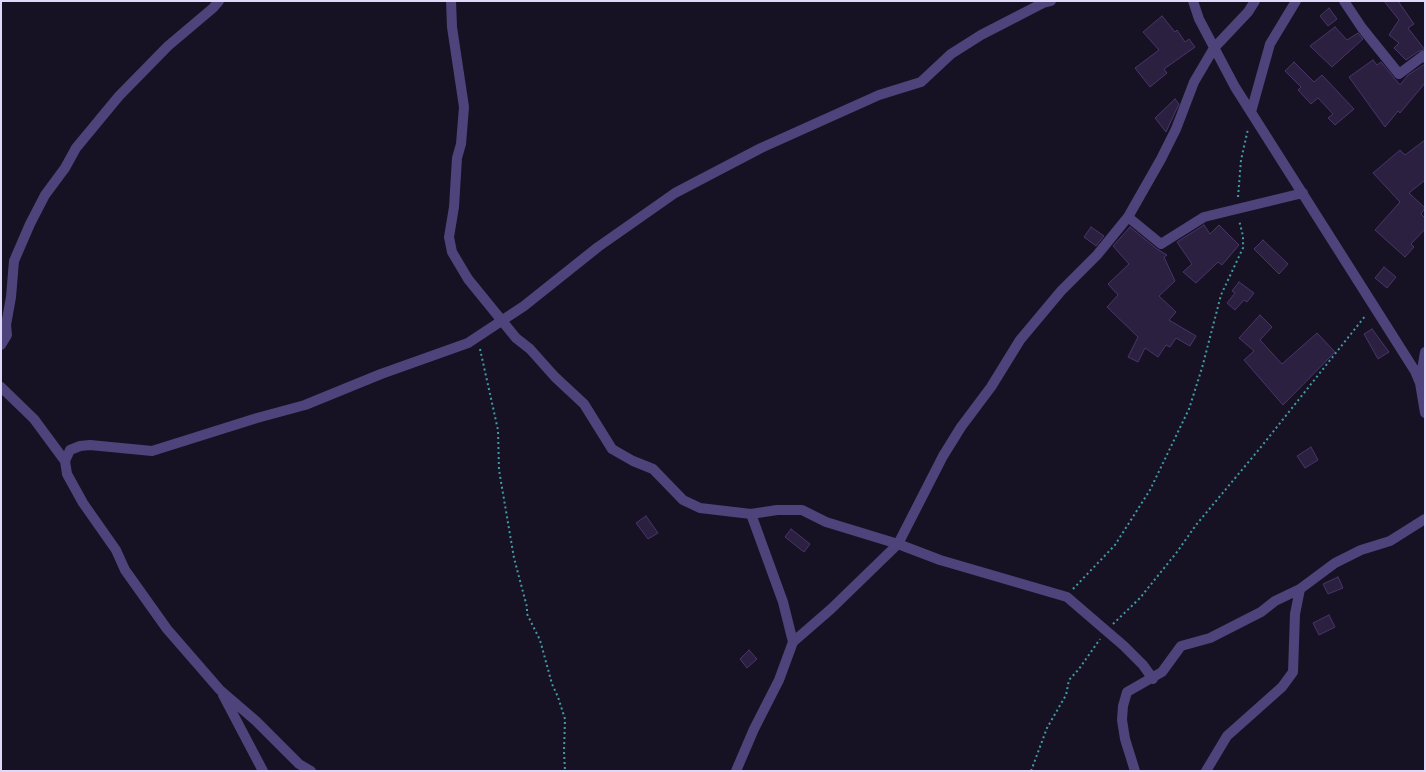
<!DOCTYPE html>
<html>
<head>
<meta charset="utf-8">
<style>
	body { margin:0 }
	#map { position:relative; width:1426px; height:772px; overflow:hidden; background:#171223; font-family:Mulish,sans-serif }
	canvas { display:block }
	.frame { position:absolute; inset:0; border:2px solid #e2d9fa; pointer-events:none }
</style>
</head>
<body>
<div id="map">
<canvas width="1426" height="772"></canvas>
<div class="frame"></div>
</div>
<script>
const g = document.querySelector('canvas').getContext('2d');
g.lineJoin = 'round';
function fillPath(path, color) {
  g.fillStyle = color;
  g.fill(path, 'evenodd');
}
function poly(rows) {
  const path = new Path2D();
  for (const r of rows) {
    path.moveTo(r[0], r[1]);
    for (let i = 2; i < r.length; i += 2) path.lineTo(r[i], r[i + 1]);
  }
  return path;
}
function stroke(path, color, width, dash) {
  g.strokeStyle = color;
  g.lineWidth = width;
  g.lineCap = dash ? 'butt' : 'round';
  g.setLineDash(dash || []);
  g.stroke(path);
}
const building = poly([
	[1384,1,1398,1,1414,24,1408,28,1425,50,1419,51,1406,60,1394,48,1399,43,1389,35,1399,20,1384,1],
	[1329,8,1337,19,1328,26,1320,16,1329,8],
	[1162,16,1175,32,1177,30,1185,42,1189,39,1195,47,1164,69,1167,73,1150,87,1135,68,1159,50,1143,32,1162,16],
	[1335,27,1347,40,1358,33,1363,39,1332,67,1310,46,1335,27],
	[1373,60,1377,65,1381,62,1400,85,1408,75,1425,64,1425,83,1400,113,1398,111,1385,127,1349,77,1373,60],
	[1294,62,1314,82,1322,75,1354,109,1335,125,1328,118,1333,114,1318,98,1311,104,1298,90,1301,87,1285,71,1294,62],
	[1175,99,1179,104,1166,132,1155,118,1175,99],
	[1425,140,1425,180,1409,193,1425,208,1421,214,1425,218,1425,229,1411,244,1414,247,1405,257,1375,230,1400,202,1373,173,1400,150,1405,155,1425,140],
	[1204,225,1210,234,1219,225,1239,245,1222,265,1218,262,1196,283,1183,272,1192,264,1177,242,1204,225],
	[1091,227,1104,236,1096,246,1084,237,1091,227],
	[1130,227,1157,249,1167,255,1164,257,1175,281,1159,296,1176,312,1169,320,1196,336,1190,346,1176,338,1170,347,1166,345,1158,357,1145,348,1138,362,1128,357,1138,337,1107,307,1118,295,1108,284,1129,264,1113,246,1130,227],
	[1263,240,1288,264,1279,274,1254,249,1263,240],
	[1384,267,1396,277,1387,288,1375,278,1384,267],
	[1239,282,1254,293,1247,302,1244,300,1235,310,1227,303,1235,293,1232,291,1239,282],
	[1260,315,1272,327,1260,340,1282,364,1317,333,1335,352,1283,405,1244,360,1254,351,1239,338,1260,315],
	[1372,329,1389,352,1378,359,1364,334,1372,329],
	[1311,447,1318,460,1305,468,1297,456,1311,447],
	[646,516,658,533,648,539,636,523,646,516],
	[791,529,810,544,804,552,785,537,791,529],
	[1338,577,1343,588,1328,594,1323,584,1338,577],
	[1329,615,1335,627,1319,635,1313,623,1329,615],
	[749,650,757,659,747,668,740,659,749,650]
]);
const path = poly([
	[1238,197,1241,160,1248,129],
	[480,349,498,430,499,470,514,558,527,607,527,614,540,640,552,684,558,697,565,719,564,751,565,771],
	[1073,589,1115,545,1150,490,1189,409,1202,368,1221,295,1243,248,1243,236,1239,220],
	[1113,624,1140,598,1177,552,1196,525,1261,447,1366,315],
	[1031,771,1047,728,1066,695,1069,680,1079,669,1100,639]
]);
const minor = poly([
	[451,1,452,27,464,107,461,144,457,158,454,207,449,237,452,252,468,279,516,338,530,349,555,377,584,404,612,449,633,461,653,469,683,500,700,508,751,514,777,510,802,510,826,522,898,544,940,560,1067,597,1124,646,1143,665,1153,679],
	[1193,1,1199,19,1235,87,1415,371,1420,383,1425,413],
	[1344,1,1362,28,1399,74,1423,56,1425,58],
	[1251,112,1270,44,1296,1],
	[1128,217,1161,244,1204,217,1303,193],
	[1,345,7,335,6,325,11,297,14,261,30,224,45,195,65,168,76,148,119,96,168,46,213,8,219,1],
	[1420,382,1425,352],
	[1,387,34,419,65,461],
	[751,514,783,602,793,642],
	[223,695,263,771],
	[311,771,299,764,256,721,220,690,167,629,125,570,116,550,83,503,67,474,65,461,70,450,80,446,90,445,152,451,257,418,305,405,381,374,468,343,524,306,598,247,675,193,761,148,879,95,921,82,951,54,981,35,1043,3,1051,1],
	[736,771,754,729,779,680,793,642,831,609,898,544,943,456,961,427,991,387,1020,340,1061,291,1097,255,1128,217,1161,159,1176,129,1194,82,1214,48,1248,12,1255,1],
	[1135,771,1125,739,1122,720,1123,706,1127,692,1162,672,1181,646,1210,638,1261,612,1275,601,1300,589],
	[1206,771,1227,736,1282,687,1293,672,1295,614,1300,589,1335,563,1361,550,1390,541,1425,519]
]);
fillPath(building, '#2c2041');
stroke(building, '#49356a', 1);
stroke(path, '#3f9ca7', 2, [2, 3]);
stroke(minor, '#4f437b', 10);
</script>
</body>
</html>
